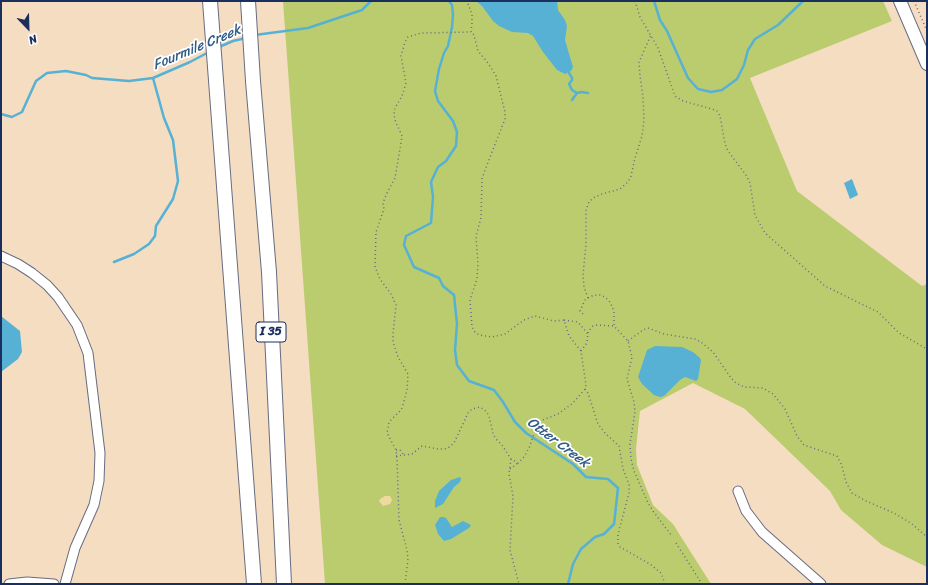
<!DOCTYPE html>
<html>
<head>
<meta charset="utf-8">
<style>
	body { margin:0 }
	#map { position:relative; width:928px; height:585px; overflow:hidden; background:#f5ddc2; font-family:Sriracha,sans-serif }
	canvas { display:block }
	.frame { position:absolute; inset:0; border:2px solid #1b2f5e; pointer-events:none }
	.north { position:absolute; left:8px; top:8px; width:40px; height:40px; -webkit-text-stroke:3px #fff; paint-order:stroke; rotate:157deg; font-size:11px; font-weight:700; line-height:16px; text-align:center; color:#1b2f5e }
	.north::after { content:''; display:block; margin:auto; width:14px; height:18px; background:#1b2f5e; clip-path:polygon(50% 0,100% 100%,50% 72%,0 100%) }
</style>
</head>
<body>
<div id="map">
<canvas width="928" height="585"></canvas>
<div class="frame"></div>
<div class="north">N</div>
</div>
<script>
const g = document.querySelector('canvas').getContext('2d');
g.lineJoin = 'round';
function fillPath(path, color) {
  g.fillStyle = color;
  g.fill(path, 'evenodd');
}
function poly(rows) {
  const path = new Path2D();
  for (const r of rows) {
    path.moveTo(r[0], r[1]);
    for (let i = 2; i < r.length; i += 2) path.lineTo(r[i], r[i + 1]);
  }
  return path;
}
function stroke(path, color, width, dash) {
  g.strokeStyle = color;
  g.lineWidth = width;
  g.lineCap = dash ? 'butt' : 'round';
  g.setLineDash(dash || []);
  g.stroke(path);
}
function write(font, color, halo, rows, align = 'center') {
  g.font = font + ' Sriracha,sans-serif';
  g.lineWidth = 3.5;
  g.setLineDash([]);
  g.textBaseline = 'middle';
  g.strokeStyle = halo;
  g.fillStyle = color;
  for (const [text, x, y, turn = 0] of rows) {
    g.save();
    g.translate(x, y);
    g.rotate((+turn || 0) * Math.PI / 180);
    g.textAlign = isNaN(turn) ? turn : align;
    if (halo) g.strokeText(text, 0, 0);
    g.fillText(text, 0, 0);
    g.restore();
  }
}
const green = poly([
	[283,1,883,1,892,21,750,78,797,191,922,286,927,284,927,567,882,545,841,510,830,491,745,409,693,383,640,411,636,449,637,465,653,505,673,524,711,584,325,584]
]);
const sand = poly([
	[385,496,390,496,392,500,390,504,383,506,379,501,380,499]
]);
const water = poly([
	[476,1,557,1,558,10,565,20,567,26,565,40,573,67,571,71,565,74,557,70,543,52,533,36,528,33,512,32,499,26,493,21,482,6],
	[852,179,858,195,850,199,844,183],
	[1,316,20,331,22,352,18,359,1,372],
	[655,346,682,347,693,352,700,358,701,360,698,379,696,381,685,377,680,380,664,396,660,397,654,395,642,384,638,377,647,350],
	[460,477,461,479,460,482,454,487,443,504,435,508,435,501,439,491,451,480],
	[440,517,444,517,446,518,452,527,463,521,471,525,469,528,451,539,444,541,438,534,435,525]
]);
const stream = poly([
	[449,1,452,5,453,15,452,27,448,46,444,53,439,69,435,91,438,101,453,121,457,132,456,146,446,161,438,167,431,182,433,197,431,223,406,236,404,245,414,267,439,278,443,286,454,295,457,324,455,350,457,365,469,381,494,390,503,402,515,422,526,433,573,464,586,477,608,479,618,488,614,524,604,534,595,537,581,549,573,564,568,584],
	[654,1,660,20,667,31,688,78,698,89,711,92,722,90,737,79,744,65,748,50,755,39,778,25,803,1],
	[255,35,308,28,362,10,371,1],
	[219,47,233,41,246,38],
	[569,73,572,78,572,80,569,84,572,90,577,93,581,92,588,93],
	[572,100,577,93],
	[1,114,12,117,22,112,36,81,47,73,66,71,86,75,92,78,129,81,153,78,190,62,209,52],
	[114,262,134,254,149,244,155,236,156,226,173,199,178,181,173,140,164,118,153,78]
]);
const path = poly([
	[635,1,640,17,658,48,675,96,683,101,712,109,717,111,720,116,725,144,728,151,746,175,750,183,755,215,765,233,825,286,878,312,899,333,927,349],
	[914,1,927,31],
	[588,298,594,295,600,295,605,297,610,302,614,311,614,326],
	[583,314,580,311,585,300,588,298,584,287,583,275,586,244,586,210,589,202,593,198,602,194,620,189,628,182,631,176,635,158,642,136,644,121,643,97,640,76,639,62,651,35],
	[564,320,578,322,588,334],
	[628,341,643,330,648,328,664,334,695,339,701,342,713,352,731,378,736,383,744,387,763,388,773,394,785,409,797,436,804,445,837,456,842,466,846,482,852,493,866,501,894,513,912,524,927,537],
	[581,351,587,343,588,332,593,326,597,325,614,326,628,341,632,357,627,379,634,402,635,412,630,444,631,459,634,471,648,503,653,511,671,535],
	[585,389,588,393,598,424,605,433,619,446,623,469,629,484,629,493,618,534,618,543,620,547,650,564,661,573,665,584],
	[396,450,400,450,403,454],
	[396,456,412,454,422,446,438,449,443,449,448,448,454,443,468,413,472,409,480,407,486,411,489,416,493,433,495,438,502,445,511,459,518,463,524,457,529,448,538,423,540,421,558,414,573,403,585,389,586,385,581,351,569,336,564,320,554,321,535,316,524,320,505,334,492,337,479,335,475,332,472,327,470,300,477,279,478,264,476,236,481,218,482,179,485,170,505,119,505,112,496,76,488,63,478,51,474,35,471,32,472,23,472,14,467,1],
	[511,459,509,474,513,496,510,550,519,584],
	[510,469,518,463],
	[676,543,702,584],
	[405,584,408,559,407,550,399,520,397,458,396,450,387,433,389,422,401,410,403,405,407,390,408,374,398,357,393,342,393,334,396,305,391,294,380,279,375,267,376,232,384,209,383,203,386,195,395,178,401,143,402,136,395,120,394,114,395,108,402,96,406,83,401,56,405,42,408,37,421,33,471,32]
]);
const minor = poly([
	[1,256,18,264,32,273,47,285,58,297,77,325,88,353,100,453,99,481,94,505,75,548,65,584],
	[738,491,746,511,762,532,821,584],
	[9,584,27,582,54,584]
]);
const major = poly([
	[900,1,927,64]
]);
const highway = poly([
	[210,1,254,584],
	[248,1,253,81,269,272,284,584]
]);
const shields = [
	[271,332,30]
];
const shieldNames = [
	["I 35",271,332]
];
const waterNames = [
	["Fourmile Creek",197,48,-23],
	["Otter Creek",558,443,37]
];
fillPath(green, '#bbcc6f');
fillPath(sand, '#eeda9e');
fillPath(water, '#56b1d4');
stroke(stream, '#56b1d4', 2.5);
stroke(minor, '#676c81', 11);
stroke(major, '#676c81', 14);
stroke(highway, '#676c81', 16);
stroke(path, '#676c81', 1.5, [1, 3]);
stroke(minor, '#fff', 9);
stroke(major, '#fff', 12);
stroke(highway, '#fff', 14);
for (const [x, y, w] of shields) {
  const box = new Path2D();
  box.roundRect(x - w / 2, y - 10, w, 20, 3);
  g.fillStyle = '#fff';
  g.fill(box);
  stroke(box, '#1b2f5e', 1);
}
write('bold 12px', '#1b2f5e', null, shieldNames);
write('italic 14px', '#305c87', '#fff', waterNames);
</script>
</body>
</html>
